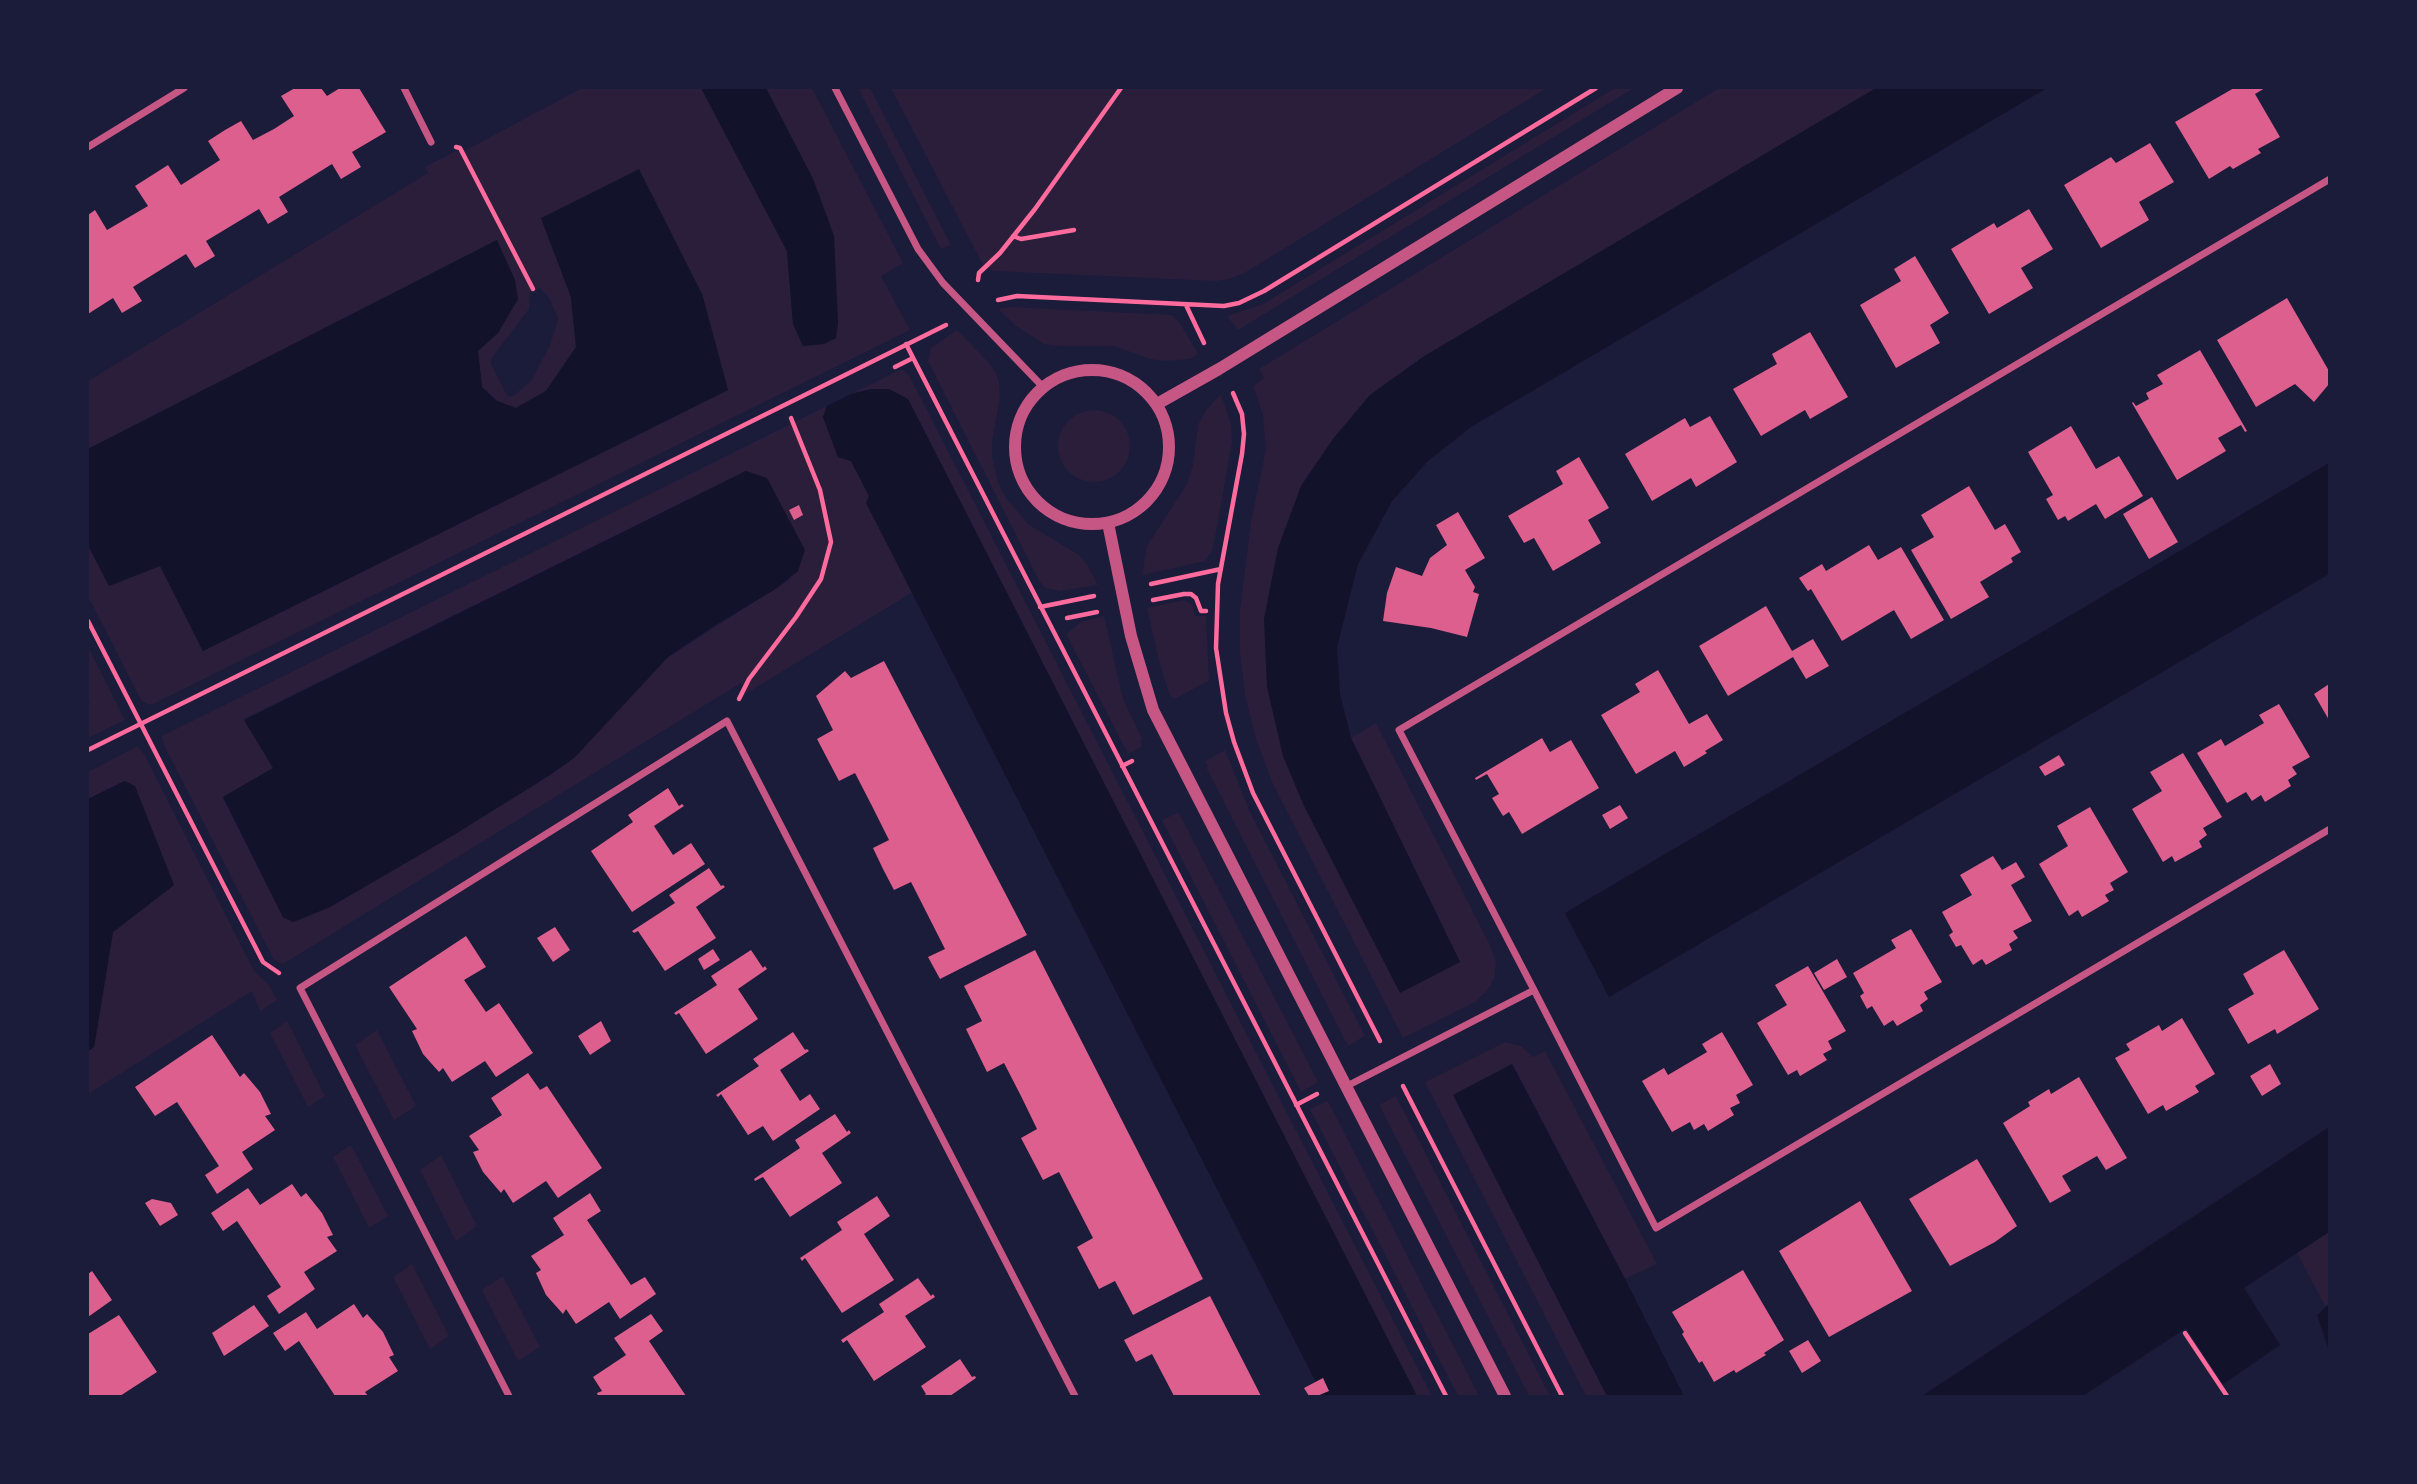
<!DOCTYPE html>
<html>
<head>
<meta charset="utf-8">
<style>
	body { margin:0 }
	#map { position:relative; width:2417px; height:1484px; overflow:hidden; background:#1b1b3a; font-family:Barlow,sans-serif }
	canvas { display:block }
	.frame { position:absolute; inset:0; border:89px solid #1b1b3a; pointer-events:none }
</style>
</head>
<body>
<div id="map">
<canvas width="2417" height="1484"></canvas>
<div class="frame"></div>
</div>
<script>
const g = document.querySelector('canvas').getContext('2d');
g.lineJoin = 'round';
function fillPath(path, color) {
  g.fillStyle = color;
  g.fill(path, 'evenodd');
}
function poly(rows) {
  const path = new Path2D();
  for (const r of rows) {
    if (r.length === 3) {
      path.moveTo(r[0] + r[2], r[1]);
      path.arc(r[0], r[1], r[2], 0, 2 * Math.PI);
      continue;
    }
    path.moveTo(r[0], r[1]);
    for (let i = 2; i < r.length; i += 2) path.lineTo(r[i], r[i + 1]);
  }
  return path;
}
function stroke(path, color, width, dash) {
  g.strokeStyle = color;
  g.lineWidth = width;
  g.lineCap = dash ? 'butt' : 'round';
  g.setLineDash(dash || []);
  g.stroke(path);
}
const green = poly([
	[582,88,701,88,787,251,793,324,834,236,813,179,766,88,812,88,903,263,881,276,910,330,153,704,147,704,141,700,88,596,88,545,109,586,160,565,203,651,728,390,702,294,541,218,571,297,576,347,546,391,516,408,497,401,482,387,478,351,498,333,497,240,88,449,88,381,428,173,425,167,454,152,468,149],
	[540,288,549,298,558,318,557,323,550,345,531,381,513,396,508,397,491,364,491,359,529,309,530,292],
	[858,88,870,88,951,245,941,249],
	[891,88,1547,88,1246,272,1230,279,1216,281,994,271,984,267],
	[1615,88,1634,88,1238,330,1227,316,1263,304],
	[1719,88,1876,88,1423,357,1370,395,1333,439,1301,486,1264,619,1460,962,1351,738,1376,723,1490,945,1496,962,1494,979,1487,991,1475,1002,1403,1038,1272,782,1256,739,1245,695,1240,652,1240,609,1251,522,1266,449,1263,415,1253,386,1264,378,1259,369],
	[1010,307,1172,315,1180,323,1198,354,1190,359,1166,361,1150,359,1114,346,1061,346,1044,344,1016,326,998,309],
	[957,330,988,362,995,371,999,383,1000,397,992,442,992,456,998,483,1006,498,1028,524,1079,555,1088,566,1098,585,1060,591,1045,588,1040,582,928,361,931,348],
	[902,369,910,377,1432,1396,1417,1396,908,399,871,389,851,394],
	[1221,394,1231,424,1232,443,1213,549,1205,561,1142,575,1147,546,1187,484,1193,465,1198,425,1206,410],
	[827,406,823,417,838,457,851,461,869,496,867,503,913,592,747,693,741,683,283,964,274,960,164,745,162,736],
	[746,471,790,579,668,657,575,757,550,775,452,836,330,907,293,922,283,917,223,798,274,768,244,719],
	[1094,446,36],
	[1184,600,1193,605,1195,616,1206,616,1209,681,1174,699,1169,694,1159,661,1147,608],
	[1104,616,1123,699,1143,740,1140,741,1143,746,1128,754,1066,634,1081,622],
	[88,647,125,720,88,738,88,706,90,704,88,698],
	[138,746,144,754,254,971,269,985,277,1000,260,1011,252,991,88,1094,88,1051,94,1047,113,932,174,885,124,781,88,799,88,772],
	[1225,750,1249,810,1365,1036,1348,1046,1206,767,1208,766,1205,761],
	[1177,813,1180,815,1317,1080,1317,1083,1301,1092,1162,820],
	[287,1021,325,1096,308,1107,270,1033],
	[377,1030,416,1106,394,1120,355,1045],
	[1505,1042,1521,1046,1533,1057,1545,1051,1657,1264,1625,1279,1513,1065,1453,1095,1607,1396,1586,1396,1425,1082],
	[1396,1096,1550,1396,1529,1396,1379,1105],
	[1327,1101,1329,1103,1479,1396,1458,1396,1310,1109],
	[351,1145,388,1216,369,1228,333,1157],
	[441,1155,477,1226,456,1241,420,1170],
	[2329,1232,2329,1304,2325,1306,2297,1253],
	[412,1264,449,1336,430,1349,393,1277],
	[503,1276,540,1347,518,1361,482,1290]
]);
const water = poly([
	[701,88,766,88,813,179,834,236,838,323,836,338,824,344,803,346,793,324,787,251],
	[1876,88,2047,88,1471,427,1428,461,1392,501,1358,564,1337,647,1340,694,1351,738,1460,962,1400,993,1304,806,1283,756,1267,687,1264,619,1278,548,1301,486,1333,439,1370,395,1423,357],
	[639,169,702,294,728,390,203,651,160,566,109,586,88,545,88,449,497,240,515,280,518,299,498,333,478,351,482,387,497,401,516,408,546,391,576,347,571,297,541,218],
	[871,389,889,389,908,399,1417,1396,1323,1396,866,503,869,496,851,461,838,457,823,417,827,406,851,394],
	[2329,463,2329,574,1609,997,1565,913],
	[746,471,767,478,805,550,798,571,777,588,714,626,668,657,575,757,550,775,452,836,330,907,293,922,283,917,223,797,273,768,244,720],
	[125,781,135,786,174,885,113,932,94,1047,88,1051,88,799],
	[1512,1064,1625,1279,1684,1396,1607,1396,1453,1095],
	[2329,1127,2329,1232,2244,1288,2280,1345,2223,1384,2186,1328,2083,1396,1922,1396],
	[2329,1304,2329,1351,2317,1315]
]);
const building = poly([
	[295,88,321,88,327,96,340,88,359,88,386,132,352,152,361,167,341,179,332,164,279,197,288,212,268,224,259,209,206,241,215,256,195,268,186,254,133,287,142,301,122,313,113,298,88,314,88,215,95,210,107,230,148,206,135,186,168,165,181,185,220,160,208,141,225,130,241,121,253,140,274,129,294,116,281,96],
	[2234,88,2265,88,2255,94,2280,137,2258,149,2261,153,2233,169,2230,166,2209,179,2175,122],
	[2150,143,2174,182,2139,202,2149,220,2101,248,2064,185,2111,157,2116,163],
	[2029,209,2053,249,2021,268,2033,288,1989,314,1951,249,1994,223,1997,228],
	[1915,256,1949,313,1930,325,1940,343,1896,368,1860,305,1901,281,1894,269],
	[2287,298,2329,371,2329,384,2314,402,2295,384,2256,407,2217,340],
	[1810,332,1848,397,1810,419,1805,410,1761,436,1733,389,1777,364,1772,354],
	[2200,350,2247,431,2245,432,2241,425,2218,438,2226,451,2177,480,2132,403,2133,402,2136,406,2149,399,2146,393,2163,384,2157,375],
	[1710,416,1737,462,1696,487,1691,478,1652,501,1625,454,1685,418,1690,427],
	[2071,426,2096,469,2119,456,2143,496,2105,519,2096,504,2068,521,2065,516,2058,520,2046,499,2053,495,2028,452],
	[1579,457,1609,508,1588,520,1601,543,1553,571,1534,538,1524,543,1508,516,1563,484,1556,471],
	[1969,486,1995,530,2005,524,2021,552,2011,558,2013,562,1980,582,1989,597,1951,619,1911,550,1934,537,1921,515],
	[2152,497,2178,542,2149,559,2123,514],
	[799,505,803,515,794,520,789,510],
	[1458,512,1485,558,1465,570,1475,587,1473,592,1479,594,1467,637,1431,628,1383,621,1387,593,1396,567,1422,576,1430,558,1447,545,1436,525],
	[1869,545,1878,560,1901,547,1944,620,1911,639,1894,610,1842,641,1811,589,1808,591,1799,578,1822,564,1826,571],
	[1766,606,1792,651,1813,639,1829,666,1806,679,1793,657,1728,696,1699,646],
	[884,661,1027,935,940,979,928,957,945,949,911,882,894,890,883,869,873,848,889,840,872,806,855,773,839,781,817,739,833,730,816,696,845,671,851,678],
	[1658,670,1689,724,1707,714,1723,740,1705,751,1707,753,1684,767,1675,751,1636,774,1601,715,1640,692,1635,684],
	[2329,684,2329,720,2314,694],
	[2279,704,2310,757,2292,767,2297,774,2288,780,2291,786,2265,802,2261,795,2252,801,2246,792,2227,803,2197,753,2221,739,2225,746,2264,723,2259,715],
	[1542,738,1550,752,1571,740,1599,788,1522,834,1509,812,1503,816,1492,798,1499,794,1487,774,1476,780,1475,778],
	[2183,753,2222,817,2203,828,2207,835,2199,841,2202,847,2175,862,2172,856,2163,862,2132,809,2162,791,2150,772],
	[2059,755,2065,765,2045,776,2039,767],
	[668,788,679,806,682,804,684,806,654,826,673,855,691,843,705,864,632,912,591,851,633,822,628,815],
	[1620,805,1628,818,1610,829,1602,815],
	[2090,807,2128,872,2110,883,2114,890,2105,895,2109,901,2082,917,2078,910,2069,916,2039,864,2068,846,2057,826],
	[1993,856,2002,870,2016,862,2025,877,2011,885,2032,921,2013,931,2018,938,2009,944,2012,950,1986,965,1982,959,1973,965,1961,945,1956,947,1949,935,1953,932,1942,912,1972,895,1960,875],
	[709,868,721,886,723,885,725,887,696,907,716,938,665,971,638,931,634,933,632,931,675,903,669,895],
	[555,927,570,950,553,962,537,938],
	[1911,929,1942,982,1924,992,1928,999,1920,1005,1923,1011,1897,1026,1893,1020,1884,1026,1872,1006,1867,1009,1860,996,1864,993,1853,973,1896,948,1891,940],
	[466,936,486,967,464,980,486,1012,499,1003,533,1053,496,1077,485,1061,452,1082,443,1068,439,1072,423,1054,412,1031,417,1029,389,987],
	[713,949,720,960,704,970,698,959],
	[751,950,763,968,765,966,767,969,738,989,758,1019,706,1054,679,1013,676,1015,674,1013,717,985,711,976],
	[1035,950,1203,1279,1133,1315,1115,1281,1099,1289,1077,1247,1093,1238,1059,1172,1043,1180,1021,1138,1037,1129,1021,1096,1004,1063,987,1072,966,1029,982,1021,964,986],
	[2284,950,2319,1009,2277,1034,2275,1029,2248,1044,2228,1009,2254,994,2243,974],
	[1837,959,1847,977,1824,990,1814,973],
	[1808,966,1846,1031,1828,1041,1832,1049,1823,1054,1827,1060,1800,1076,1797,1070,1788,1075,1757,1023,1787,1005,1775,985],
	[2182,1018,2215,1074,2195,1086,2199,1092,2166,1111,2163,1105,2148,1114,2115,1058,2130,1050,2126,1044,2159,1025,2162,1031],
	[601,1021,611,1041,590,1055,578,1036],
	[793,1032,805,1050,807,1049,809,1051,780,1070,800,1101,810,1094,820,1109,773,1141,763,1126,748,1135,721,1094,718,1097,716,1095,759,1066,753,1059],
	[1722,1032,1753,1085,1736,1095,1740,1103,1730,1108,1734,1115,1708,1131,1704,1124,1694,1130,1690,1122,1672,1132,1642,1081,1664,1068,1668,1075,1707,1052,1702,1044],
	[212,1035,240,1077,244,1073,260,1092,271,1114,265,1116,275,1130,242,1152,253,1169,217,1194,205,1175,219,1166,177,1102,155,1116,135,1087],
	[2270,1064,2281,1084,2262,1096,2250,1076],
	[528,1073,540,1090,547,1086,602,1168,558,1198,546,1181,513,1203,504,1189,501,1193,483,1172,473,1152,479,1150,469,1136,502,1115,491,1098],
	[2079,1077,2127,1158,2106,1170,2097,1156,2062,1176,2071,1191,2050,1203,2003,1123,2030,1106,2028,1102,2049,1089,2051,1094],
	[835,1114,847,1132,849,1130,851,1133,822,1153,842,1183,790,1217,763,1177,755,1181,754,1179,800,1148,795,1140],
	[1977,1159,2017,1226,1995,1242,1950,1266,1909,1199],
	[292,1184,301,1197,306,1193,322,1213,333,1235,327,1237,337,1251,304,1272,315,1289,279,1314,267,1296,281,1287,237,1221,223,1231,211,1213,248,1188,260,1205],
	[590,1193,601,1211,587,1220,631,1285,645,1277,656,1294,620,1319,609,1302,576,1324,566,1309,563,1314,546,1295,536,1273,541,1270,531,1256,564,1235,553,1218],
	[877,1196,890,1216,864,1234,894,1280,842,1313,805,1258,802,1261,800,1258,842,1230,837,1222],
	[152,1199,171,1203,178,1215,160,1226,145,1203],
	[1860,1201,1912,1291,1829,1337,1779,1251],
	[1743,1270,1784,1340,1764,1353,1766,1355,1736,1373,1734,1370,1714,1382,1702,1361,1699,1363,1682,1334,1684,1332,1672,1312],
	[92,1271,112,1300,88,1317,88,1274],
	[918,1278,931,1296,933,1294,935,1297,905,1316,926,1347,874,1381,847,1340,843,1343,841,1340,884,1312,879,1304],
	[1210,1296,1238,1351,1261,1396,1174,1396,1152,1354,1136,1362,1124,1340],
	[354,1304,363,1318,367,1314,383,1332,394,1355,389,1357,398,1371,365,1392,368,1396,335,1396,299,1341,285,1351,273,1333,306,1312,317,1329],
	[254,1305,269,1326,224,1356,212,1333],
	[651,1314,663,1331,649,1341,686,1396,598,1396,597,1393,602,1391,593,1377,626,1355,614,1338],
	[119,1315,157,1372,120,1396,88,1396,88,1334],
	[1808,1340,1821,1361,1802,1373,1789,1351],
	[960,1359,972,1377,975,1376,976,1378,950,1396,923,1396,926,1394,921,1386],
	[1323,1378,1329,1391,1317,1396,1309,1396,1304,1388]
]);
const path = poly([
	[456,147,460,148,533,289],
	[1013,236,1021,239,1074,230],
	[978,280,979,273,1000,253,1035,209,1121,88],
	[998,300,1017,296,1224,306,1239,303,1264,291,1596,88],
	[1186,305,1204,343],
	[906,344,1446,1396],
	[895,367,913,358],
	[1233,393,1242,414,1244,434,1242,454,1218,584,1216,648,1226,713,1234,742,1253,793,1380,1041],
	[1151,584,1221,569],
	[1153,600,1184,594,1191,594,1196,598,1201,611,1206,611],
	[1040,607,1094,596],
	[1067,618,1097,612],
	[88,621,263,962,279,973],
	[739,699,749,679,796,617,821,579,831,542,820,490,791,418],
	[88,750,946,325],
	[1122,766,1132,761],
	[1403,1086,1562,1396],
	[1296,1105,1317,1094],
	[2185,1333,2227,1396]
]);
const minor = poly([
	[404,88,431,142],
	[835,88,918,249,943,283,1043,387],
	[88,147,184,88],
	[1534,990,1656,1228,2330,829],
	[1345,1087,1534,990,1399,730,2330,179],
	[509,1396,300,988,727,721,1075,1396]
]);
const tertiary = poly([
	[1092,447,77],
	[1157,404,1219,369,1677,88],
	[1108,523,1131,636,1153,710,1505,1396]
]);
fillPath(green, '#2a1e3b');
fillPath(water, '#12122b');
fillPath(building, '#dd5f8e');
stroke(path, '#ff6b9d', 4.5);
stroke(minor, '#c65784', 7);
stroke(tertiary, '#c65784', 12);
</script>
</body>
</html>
